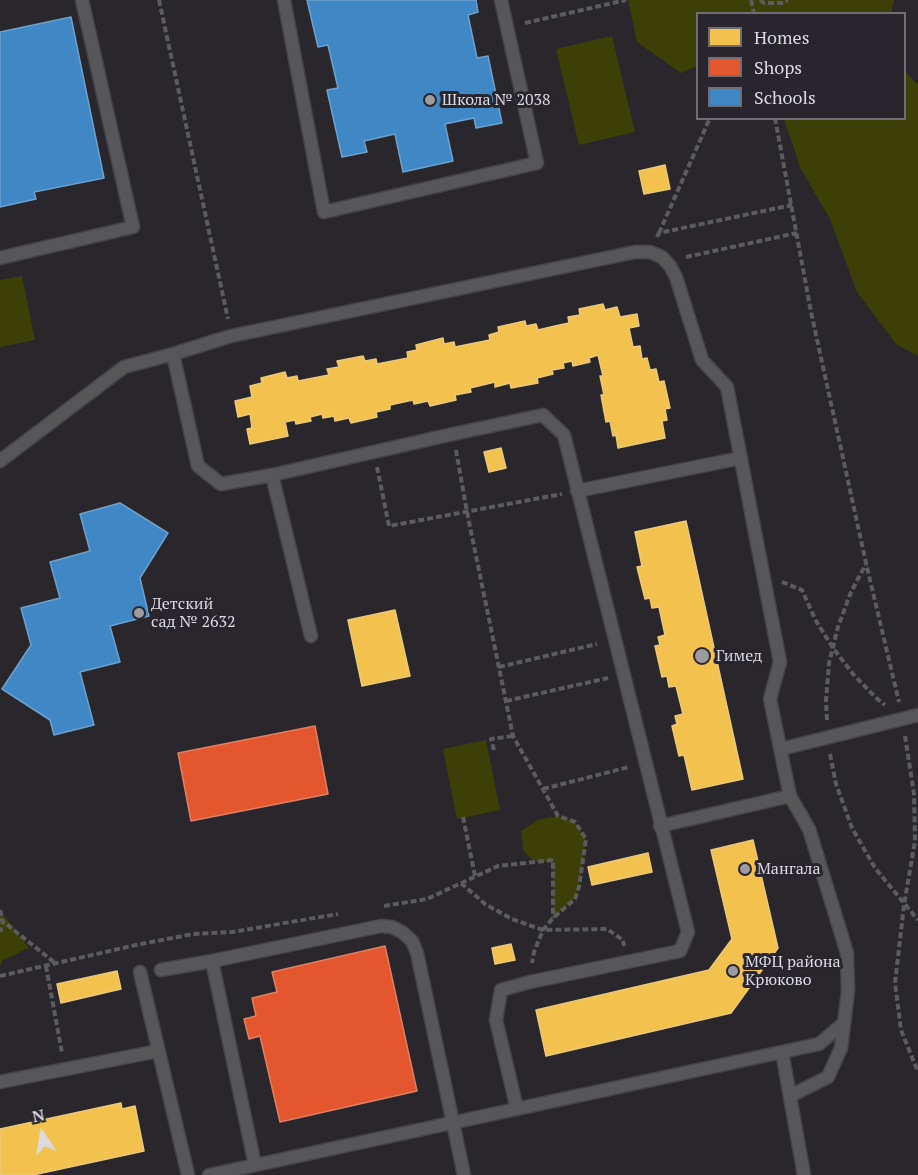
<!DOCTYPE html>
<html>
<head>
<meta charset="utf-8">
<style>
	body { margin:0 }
	#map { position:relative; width:918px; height:1175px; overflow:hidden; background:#29272b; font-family:"PT Serif",serif }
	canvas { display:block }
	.legend { position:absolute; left:696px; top:12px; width:210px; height:108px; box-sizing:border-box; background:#28252d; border:2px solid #706d74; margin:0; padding:8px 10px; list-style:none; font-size:18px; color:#dbdadf }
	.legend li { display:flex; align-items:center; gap:12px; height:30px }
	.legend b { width:30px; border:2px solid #706d74 }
	.north { position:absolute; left:12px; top:1103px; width:60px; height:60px; -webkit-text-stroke:4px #28252d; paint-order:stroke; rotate:348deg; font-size:16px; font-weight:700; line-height:24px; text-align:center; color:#dbdadf }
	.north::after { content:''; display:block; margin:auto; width:21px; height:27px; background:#dbdadf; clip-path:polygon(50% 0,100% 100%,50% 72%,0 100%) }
</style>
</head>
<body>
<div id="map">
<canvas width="918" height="1175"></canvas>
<ul class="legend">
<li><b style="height:16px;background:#f2c14e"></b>Homes</li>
<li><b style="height:16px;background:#e4572e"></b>Shops</li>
<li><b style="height:16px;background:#3f88c5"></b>Schools</li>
</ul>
<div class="north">N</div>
</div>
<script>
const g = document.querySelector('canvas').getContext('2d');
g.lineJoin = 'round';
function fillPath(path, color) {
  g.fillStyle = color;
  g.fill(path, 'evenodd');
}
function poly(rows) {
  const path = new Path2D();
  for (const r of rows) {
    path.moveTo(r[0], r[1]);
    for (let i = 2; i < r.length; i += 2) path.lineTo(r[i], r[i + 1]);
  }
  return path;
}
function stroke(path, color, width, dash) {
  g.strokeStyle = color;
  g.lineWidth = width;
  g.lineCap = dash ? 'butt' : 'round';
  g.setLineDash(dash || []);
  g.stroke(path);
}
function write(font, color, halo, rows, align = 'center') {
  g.font = font + ' "PT Serif",serif';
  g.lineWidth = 6;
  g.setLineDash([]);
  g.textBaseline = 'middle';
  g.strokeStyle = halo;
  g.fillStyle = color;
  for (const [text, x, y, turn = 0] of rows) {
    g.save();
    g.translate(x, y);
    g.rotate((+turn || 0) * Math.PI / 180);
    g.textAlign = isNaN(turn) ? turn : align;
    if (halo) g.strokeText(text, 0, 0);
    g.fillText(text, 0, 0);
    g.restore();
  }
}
const green = poly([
	[628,0,894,0,891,13,698,14,697,66,681,73,637,42],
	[612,36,635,132,579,145,556,49],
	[905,71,918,85,918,356,896,344,857,292,830,219,801,169,784,119,904,118],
	[22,276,35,340,0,347,0,280],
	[486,740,500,810,457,819,443,749],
	[558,816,575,822,586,839,579,887,575,899,553,918,553,861,534,862,523,850,521,831,538,820],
	[0,910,29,948,2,961,0,967]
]);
const homes = poly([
	[665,165,670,189,644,194,639,171,665,165],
	[603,304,605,310,617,307,620,317,637,314,639,326,629,328,633,347,640,346,642,359,647,358,650,370,656,369,659,382,664,381,670,408,665,409,667,420,662,421,665,438,618,448,616,435,613,436,610,421,606,422,601,395,604,395,600,376,603,376,598,355,589,358,590,362,573,366,572,361,563,363,564,368,552,370,553,374,537,378,538,383,511,388,510,383,495,387,495,382,470,388,471,392,455,395,456,400,430,406,428,401,414,404,413,400,390,405,390,409,376,412,377,417,351,423,349,418,335,421,334,416,323,418,322,414,310,417,311,421,296,424,295,420,285,422,288,436,250,444,247,429,252,428,250,414,238,417,235,401,252,397,250,386,262,383,261,378,285,372,287,378,297,376,298,381,329,375,327,369,339,367,337,361,363,356,365,361,376,359,377,364,408,358,407,352,417,350,416,345,443,338,444,344,454,342,455,347,490,340,489,335,499,332,498,327,525,321,526,326,536,324,538,330,555,326,569,323,568,317,580,315,579,309,603,304],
	[501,448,506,468,489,472,484,452,501,448],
	[686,521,743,779,692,790,684,755,679,756,672,726,677,724,675,716,683,714,676,686,669,687,667,676,662,677,655,646,660,645,658,637,665,635,659,607,652,608,650,598,645,599,637,567,642,566,635,532,686,521],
	[395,610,410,676,362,686,348,620,395,610],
	[753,840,778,948,731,1013,546,1056,536,1010,709,970,732,939,711,850,753,840],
	[648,853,652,872,592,885,588,867,648,853],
	[511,944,515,960,495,964,492,948,511,944],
	[117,971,121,989,61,1003,57,984,117,971],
	[121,1103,122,1109,135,1106,144,1151,33,1175,0,1175,0,1129,121,1103]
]);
const shops = poly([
	[315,726,328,794,191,821,178,753,315,726],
	[385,946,417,1091,280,1122,260,1036,249,1039,244,1019,256,1016,252,998,277,992,272,972,385,946]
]);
const schools = poly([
	[307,0,476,0,478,12,468,15,477,58,488,56,502,123,476,128,474,118,445,124,453,161,403,172,395,134,364,141,367,152,342,157,327,90,338,88,328,45,318,47,307,0],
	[71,17,104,178,34,192,36,199,0,207,0,32,71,17],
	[120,503,168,533,140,578,149,616,110,626,120,662,80,672,94,725,54,735,50,720,2,689,31,645,21,608,60,598,50,562,90,551,80,514,120,503]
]);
const path = poly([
	[159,0,228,319],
	[751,0,754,14],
	[760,0,764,3,782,3,788,0],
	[525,23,626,0],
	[775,118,811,312,866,563,899,702],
	[659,233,710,118],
	[657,237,659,233,792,205],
	[686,257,797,233],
	[456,450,467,512,513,736,558,816,575,822,586,839,579,887,575,899,553,918,543,930,534,952,532,963],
	[377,467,389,526,562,494],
	[782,582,802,590,816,621,833,648,853,674,875,697,885,705],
	[499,667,597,644],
	[506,701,608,678],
	[827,720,826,700,829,663,838,627,851,592,866,564],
	[905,736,914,794,915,841,904,905,895,983,901,1030,918,1072],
	[494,750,491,739,513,736],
	[830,754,836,784,852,828,875,868,918,920],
	[543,789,629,767],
	[463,817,475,876],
	[461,883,485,904,512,919,543,930,607,929,623,940,624,946],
	[384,906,427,899,498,866,553,860,553,918],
	[0,910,3,922,0,932],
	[0,919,55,963],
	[46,966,62,1053],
	[0,976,136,945,193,934,232,932,338,914]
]);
const service = poly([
	[284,0,324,212,537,163,501,0],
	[0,258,133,227,82,0],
	[173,354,198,466,221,484,272,475,453,434,543,415,564,435,688,932,680,951,530,982,501,990,496,1020,517,1109],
	[0,461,124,367,173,354,231,336,635,252,650,252,662,257,670,266,676,277,702,360,727,387,780,662,770,699,790,796,809,829,847,953,848,991,841,1048,828,1077,790,1096],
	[272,475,311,636],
	[577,491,741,458],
	[781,749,918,715],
	[660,826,790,796],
	[212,961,255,1165],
	[161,970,212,961,381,926,392,927,402,932,412,941,417,953,464,1175],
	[140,972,188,1175],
	[782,1052,804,1175],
	[0,1082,158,1051],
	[209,1175,819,1044,844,1023]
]);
const markers = [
	[430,100,6,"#9d9ba0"],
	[139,613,6,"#9d9ba0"],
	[702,656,8,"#9d9ba0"],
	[745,869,6,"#9d9ba0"],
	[733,971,6,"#9d9ba0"]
];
const poiNames = [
	["Школа № 2038",442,100],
	["Детский",151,604],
	["сад № 2632",151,622],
	["Гимед",716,656],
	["Мангала",757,869],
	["МФЦ района",745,962],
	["Крюково",745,980]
];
fillPath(green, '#3c4006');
fillPath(homes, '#f2c14e');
stroke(homes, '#ebc87a', 1.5);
fillPath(shops, '#e4572e');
stroke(shops, '#e17e63', 1.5);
fillPath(schools, '#3f88c5');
stroke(schools, '#6ea1cd', 1.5);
stroke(service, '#464448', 15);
stroke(path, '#5c5c5e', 4, [6, 3]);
stroke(service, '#575659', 12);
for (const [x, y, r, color] of markers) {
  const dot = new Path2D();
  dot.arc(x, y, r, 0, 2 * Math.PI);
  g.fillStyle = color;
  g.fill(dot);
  stroke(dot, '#28252d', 2);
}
write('16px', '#dbdadf', '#28252d', poiNames, 'left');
</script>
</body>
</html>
